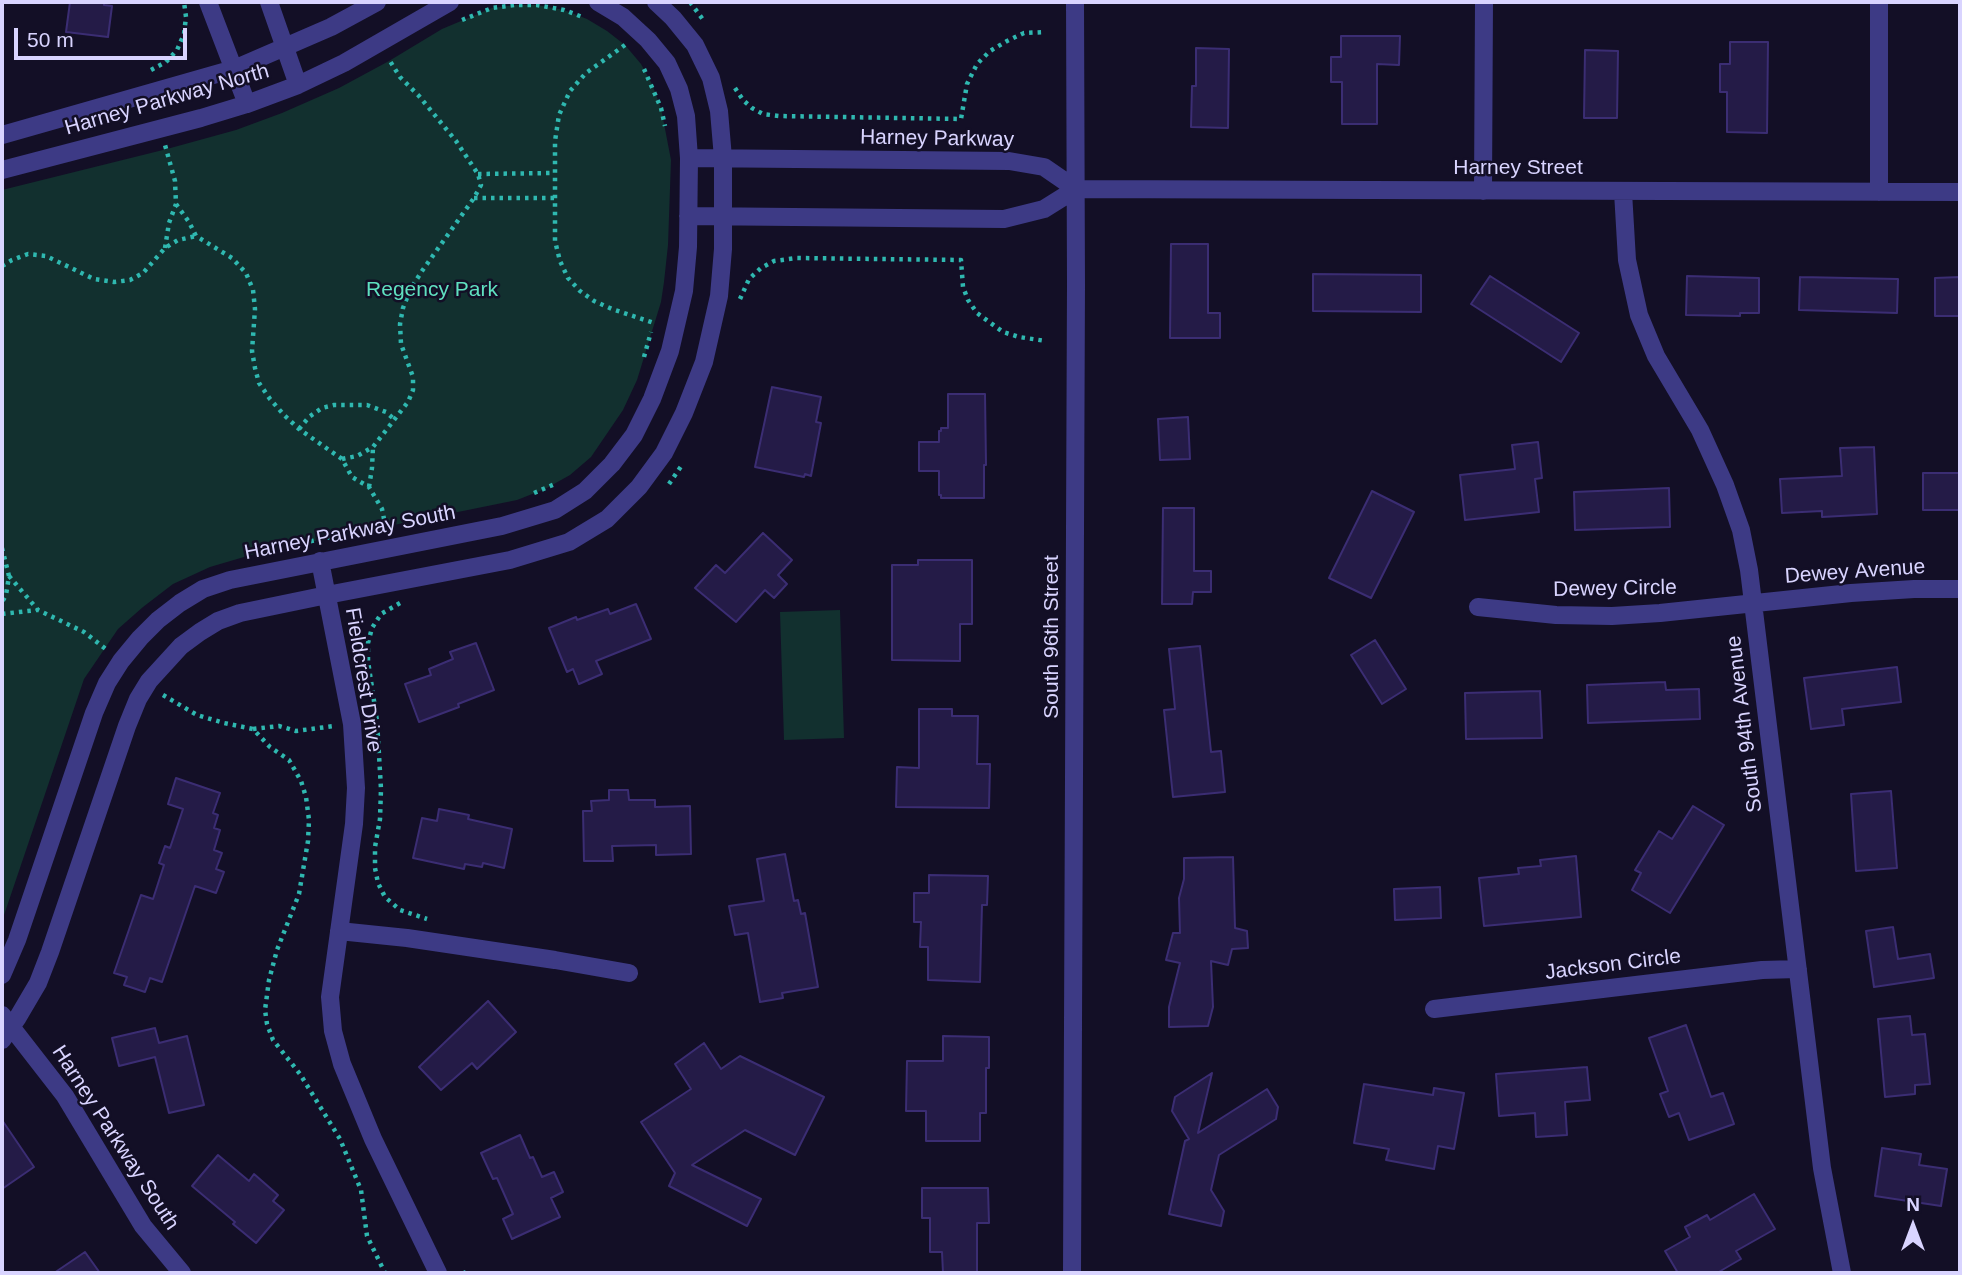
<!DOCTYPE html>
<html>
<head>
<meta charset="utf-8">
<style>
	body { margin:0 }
	#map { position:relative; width:1962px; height:1275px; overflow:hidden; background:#130f26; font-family:Arial,sans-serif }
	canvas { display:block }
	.frame { position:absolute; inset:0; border:4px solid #d9d4ff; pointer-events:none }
	.north { position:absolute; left:1878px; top:1191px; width:70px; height:70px; -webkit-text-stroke:5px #130f26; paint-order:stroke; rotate:0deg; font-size:19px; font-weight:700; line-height:28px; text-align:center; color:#d9d4ff }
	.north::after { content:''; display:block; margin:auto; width:24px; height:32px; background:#d9d4ff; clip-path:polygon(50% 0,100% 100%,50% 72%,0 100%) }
	.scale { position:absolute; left:14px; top:28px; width:173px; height:32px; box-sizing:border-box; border:4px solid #d9d4ff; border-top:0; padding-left:9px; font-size:21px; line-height:24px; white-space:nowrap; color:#d9d4ff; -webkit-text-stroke:5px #130f26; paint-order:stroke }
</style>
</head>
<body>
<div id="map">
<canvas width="1962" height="1275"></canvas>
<div class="frame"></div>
<div class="north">N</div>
<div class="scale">50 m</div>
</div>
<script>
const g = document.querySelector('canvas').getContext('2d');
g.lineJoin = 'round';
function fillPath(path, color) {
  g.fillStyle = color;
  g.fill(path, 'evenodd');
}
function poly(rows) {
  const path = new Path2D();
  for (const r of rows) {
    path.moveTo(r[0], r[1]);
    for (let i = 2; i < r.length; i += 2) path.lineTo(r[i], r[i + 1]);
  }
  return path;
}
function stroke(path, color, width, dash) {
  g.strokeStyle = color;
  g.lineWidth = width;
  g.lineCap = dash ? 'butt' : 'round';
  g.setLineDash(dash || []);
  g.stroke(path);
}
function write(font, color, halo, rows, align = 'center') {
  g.font = font + ' Arial,sans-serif';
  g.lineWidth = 5;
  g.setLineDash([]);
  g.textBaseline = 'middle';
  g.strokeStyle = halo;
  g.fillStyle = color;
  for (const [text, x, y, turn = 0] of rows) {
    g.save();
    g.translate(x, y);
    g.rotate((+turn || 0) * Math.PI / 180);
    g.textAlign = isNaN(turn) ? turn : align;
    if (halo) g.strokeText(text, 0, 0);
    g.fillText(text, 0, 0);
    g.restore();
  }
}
const green = poly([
	[515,5,537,5,564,10,587,19,607,31,625,45,641,64,652,84,661,108,671,160,668,245,664,282,661,302,637,380,623,410,591,457,570,475,545,489,517,500,261,552,210,567,173,584,143,607,118,629,84,679,2,921,2,190,167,149,236,130,282,113,339,88,389,61,442,29,492,8],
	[840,610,844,738,784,740,780,612]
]);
const building = poly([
	[70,2,104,2,104,5,112,6,108,37,66,32,70,2],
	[1341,36,1400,36,1399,65,1377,64,1377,124,1342,124,1342,82,1331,82,1331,57,1341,57,1341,36],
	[1730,42,1768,42,1767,133,1727,132,1727,92,1720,92,1720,64,1730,64,1730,42],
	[1196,48,1229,49,1228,128,1191,127,1192,86,1196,86,1196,48],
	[1585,50,1618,51,1617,118,1584,118,1585,50],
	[1171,244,1208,244,1208,313,1220,313,1220,338,1170,338,1171,244],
	[1313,274,1421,275,1421,312,1313,311,1313,274],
	[1490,276,1579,333,1561,362,1471,304,1490,276],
	[1687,276,1759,278,1759,313,1740,313,1740,316,1686,315,1687,276],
	[1800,277,1898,279,1897,313,1799,310,1800,277],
	[1960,277,1960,316,1935,316,1935,278,1960,277],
	[772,387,821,397,816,422,821,423,811,476,805,474,804,477,755,467,772,387],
	[948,394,985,394,986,465,984,465,984,498,941,498,941,495,939,495,939,471,919,471,919,442,939,442,939,431,941,431,941,428,948,428,948,394],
	[1188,417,1190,459,1160,460,1158,419,1188,417],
	[1538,442,1542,478,1535,479,1539,512,1465,520,1460,475,1515,469,1512,445,1538,442],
	[1874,447,1877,514,1822,517,1822,511,1782,513,1780,479,1842,476,1840,448,1874,447],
	[1923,473,1960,473,1960,510,1923,510,1923,473],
	[1669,488,1670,527,1575,530,1574,492,1669,488],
	[1372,491,1414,512,1371,598,1329,578,1372,491],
	[1163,508,1194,508,1194,571,1211,571,1211,592,1193,592,1192,604,1162,604,1163,508],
	[763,533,792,560,778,575,787,584,774,598,765,590,736,622,695,588,716,565,725,573,763,533],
	[918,560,972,560,972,624,960,624,960,661,892,660,892,565,918,565,918,560],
	[636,604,651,639,596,661,602,674,579,684,573,669,567,672,549,628,576,617,577,620,608,609,610,614,636,604],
	[1375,640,1406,689,1382,704,1351,655,1375,640],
	[476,643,494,690,458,704,459,707,419,722,405,684,431,675,429,669,453,659,450,652,476,643],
	[1200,646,1211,752,1221,751,1225,792,1173,797,1164,710,1175,709,1169,649,1200,646],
	[1897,667,1901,702,1842,709,1844,725,1811,729,1804,678,1897,667],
	[1665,682,1666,690,1699,689,1700,719,1588,723,1587,685,1665,682],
	[1540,691,1542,738,1466,739,1465,693,1540,691],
	[919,709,952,709,952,716,978,716,977,764,990,764,989,808,896,807,897,767,919,768,919,709],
	[176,778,220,793,213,813,218,815,214,828,220,830,214,850,222,853,216,869,224,872,216,893,195,886,162,982,150,978,145,992,124,985,127,977,114,973,141,895,153,899,164,865,159,863,165,846,170,848,183,809,168,804,176,778],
	[609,790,628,790,629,800,655,800,655,807,690,806,691,854,656,855,656,845,612,846,613,861,584,861,583,811,592,811,591,801,609,800,609,790],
	[1891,791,1897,868,1856,871,1851,794,1891,791],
	[1693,806,1724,825,1670,913,1632,890,1641,873,1635,870,1659,831,1672,839,1693,806],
	[439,809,469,815,468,819,512,829,504,868,483,863,482,867,465,864,464,869,413,858,422,818,437,821,439,809],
	[785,854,794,901,798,900,801,914,805,913,818,987,782,993,783,998,760,1002,748,933,735,935,729,906,764,901,757,859,785,854],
	[1576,856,1581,917,1484,926,1479,878,1519,874,1518,868,1541,866,1540,860,1576,856],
	[1233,857,1235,928,1247,931,1248,948,1232,949,1228,965,1211,961,1213,1007,1208,1026,1169,1027,1169,1007,1180,963,1166,960,1173,933,1180,933,1179,898,1184,879,1184,858,1233,857],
	[929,875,988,876,987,905,982,905,980,982,928,980,928,947,920,947,921,922,914,922,914,893,929,893,929,875],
	[1440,887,1441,918,1395,920,1394,889,1440,887],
	[1893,927,1898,959,1930,954,1934,978,1874,987,1866,931,1893,927],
	[488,1001,516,1032,477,1069,472,1063,441,1090,419,1067,488,1001],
	[1910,1016,1912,1035,1925,1034,1930,1084,1915,1085,1915,1094,1885,1097,1878,1019,1910,1016],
	[1686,1025,1711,1097,1723,1093,1734,1124,1689,1140,1679,1113,1669,1117,1660,1094,1668,1091,1649,1038,1686,1025],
	[155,1028,159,1043,187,1036,204,1105,169,1113,155,1057,119,1066,112,1038,155,1028],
	[943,1036,989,1037,989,1068,986,1068,986,1113,980,1113,980,1141,926,1141,926,1111,906,1111,907,1061,943,1061,943,1036],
	[704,1043,721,1069,740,1056,824,1097,795,1155,745,1130,692,1165,761,1199,747,1226,669,1186,675,1173,641,1122,691,1089,675,1064,704,1043],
	[1587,1067,1590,1100,1565,1102,1567,1135,1536,1137,1535,1113,1499,1116,1496,1074,1587,1067],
	[1212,1073,1198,1133,1267,1089,1278,1107,1276,1119,1219,1155,1211,1190,1224,1211,1221,1226,1169,1214,1185,1141,1189,1139,1172,1111,1175,1097,1212,1073],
	[1364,1084,1433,1095,1434,1088,1464,1093,1454,1149,1438,1146,1434,1169,1386,1160,1389,1149,1354,1143,1364,1084],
	[2,1120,34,1167,2,1189,2,1120],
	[520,1135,530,1158,533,1157,542,1177,554,1172,563,1192,551,1198,560,1217,512,1239,503,1219,513,1214,497,1178,493,1179,481,1153,520,1135],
	[1882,1148,1921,1154,1919,1165,1947,1169,1941,1206,1875,1196,1882,1148],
	[218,1155,249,1181,254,1174,278,1195,273,1201,284,1210,256,1243,233,1224,235,1222,192,1186,218,1155],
	[922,1188,988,1188,989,1223,977,1223,977,1273,943,1273,942,1252,930,1252,930,1218,922,1218,922,1188],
	[1754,1194,1775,1229,1736,1251,1741,1259,1717,1273,1678,1273,1665,1251,1690,1237,1685,1227,1707,1215,1710,1220,1754,1194],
	[85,1252,100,1273,54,1273,85,1252]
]);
const path = poly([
	[690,2,704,21],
	[462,20,492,8,515,5,537,5,564,10,585,18],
	[625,45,586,73,570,91,559,115,555,141,555,241,560,261,568,278,580,291,594,301,612,309,654,323],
	[644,69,661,108,665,126],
	[151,70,166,62,177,50,184,34,186,17,184,2],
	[735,88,743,100,752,108,763,114,779,116,961,119,967,84,977,64,990,51,1007,41,1024,33,1046,32],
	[478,174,554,173],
	[474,198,555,198],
	[176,204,189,222,196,236,232,258,246,273,253,290,255,309,252,351,255,368,259,383,270,399,284,415,299,429,342,459,352,477,369,487,382,509,386,529],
	[165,248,169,223,176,204,175,181,165,145],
	[2,266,12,260,28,254,46,256,94,279,114,282,130,280,143,273,165,248,178,240,196,236],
	[740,299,749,279,761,268,774,261,797,258,961,260,963,287,968,300,977,313,1003,332,1019,337,1046,341],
	[644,357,651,332],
	[299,429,309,417,322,408,334,405,367,405,386,412,395,420],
	[342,459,357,456,373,447,408,402,413,390,413,377,401,344,400,324,403,308,410,290,422,271,474,198,481,185,478,174,456,141,419,96,400,77,388,58],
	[669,484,682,465],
	[369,487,372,468,373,447],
	[534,493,555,484],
	[302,543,341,535],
	[2,548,9,576,6,595,2,602],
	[9,576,38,610,84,632,107,650],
	[400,603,381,614,372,628,368,643,368,661,377,721,381,789,380,819,375,847,375,868,378,883,385,897,400,910,427,919],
	[2,614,37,610],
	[163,695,197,715,224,723,253,729,270,747,289,760,301,781,306,797,309,820,308,841,299,894,277,950,269,980,265,1010,267,1024,273,1040,300,1074,340,1139,361,1190,367,1236,385,1273],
	[253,729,279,726,296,731,334,726],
	[464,1273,466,1272]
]);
const minor = poly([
	[208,2,247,104],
	[269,2,298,85],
	[2,135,234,69,331,27,377,2],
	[689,158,1009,161,1044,167,1076,189],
	[2,170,201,118,247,104,298,85,344,63,450,2],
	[1076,189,1960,192],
	[1483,191,1484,2],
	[1623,192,1627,260,1639,315,1656,356,1700,430,1725,485,1741,530,1749,570,1822,1168,1842,1273],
	[1879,192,1879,2],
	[688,216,1004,219,1044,209,1076,189],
	[320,561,352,724,356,788,354,824,330,997,333,1031,342,1064,373,1139,438,1273],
	[1478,607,1556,615,1612,616,1660,613,1851,593,1914,589,1960,589],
	[339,931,407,938,555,960,629,973],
	[2,975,17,940,94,713,107,683,121,661,140,638,158,620,180,603,203,589,230,580,502,526,555,510,585,491,612,464,634,435,652,399,670,351,684,291,688,247,689,158,686,116,679,89,667,63,648,40,623,17,598,2],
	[1434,1009,1762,970,1798,969],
	[2,1015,65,1096,143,1226,182,1273],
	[2,1040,18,1017,38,983,50,952,127,726,138,699,149,681,181,646,200,632,218,621,240,613,327,595,510,560,569,542,607,519,639,487,664,453,684,413,704,362,719,296,723,249,723,158,719,111,711,78,695,45,673,18,656,2],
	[1072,1273,1076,284,1075,2]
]);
const streetNames = [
	["Harney Parkway North",167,100,-16],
	["Harney Parkway",937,139,1],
	["Harney Street",1518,168],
	["Harney Parkway South",350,533,-11],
	["Dewey Avenue",1855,572,-4],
	["Dewey Circle",1615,589,-1],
	["South 96th Street",1052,637,-90],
	["Fieldcrest Drive",363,680,81],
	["South 94th Avenue",1745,724,-97],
	["Jackson Circle",1613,965,-7],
	["Harney Parkway South",115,1138,57]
];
const parkNames = [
	["Regency Park",432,290]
];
fillPath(green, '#12302f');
fillPath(building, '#241b47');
stroke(building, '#3b2d73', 2);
stroke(path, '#2fb8b0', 4.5, [3.5, 5]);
stroke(minor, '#3d3a85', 18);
write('21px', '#d9d4ff', '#130f26', streetNames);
write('21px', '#5fe0c0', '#130f26', parkNames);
</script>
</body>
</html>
